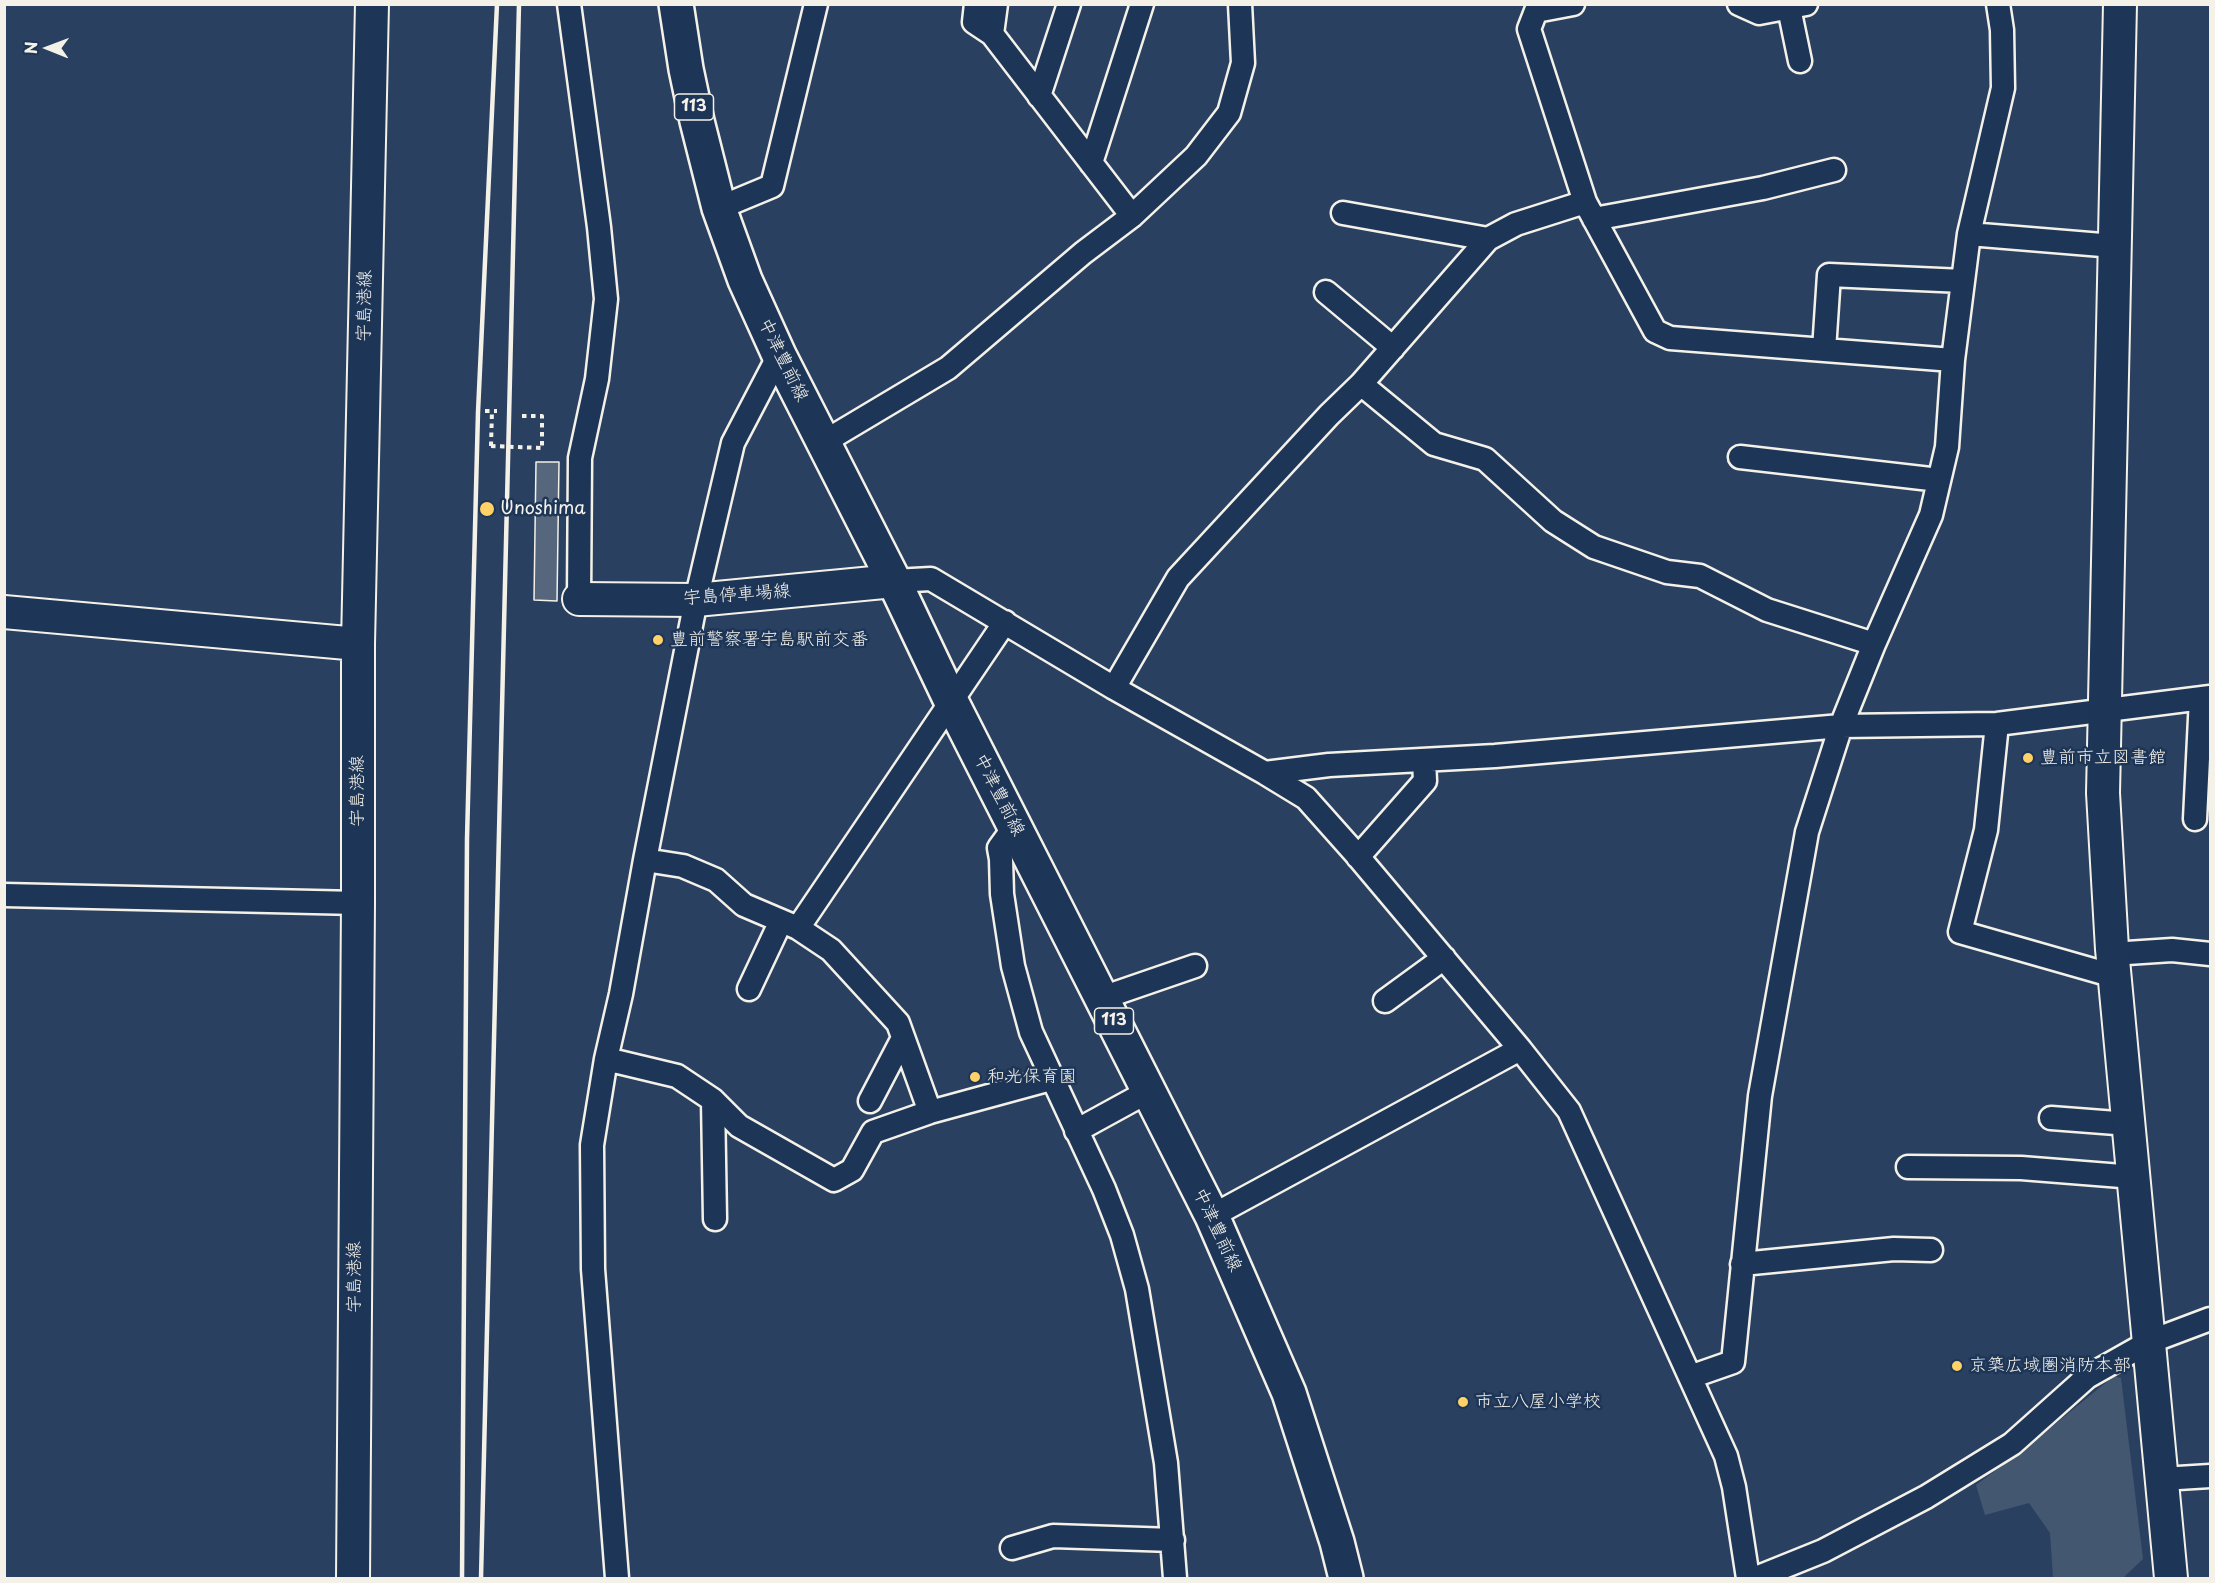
<!DOCTYPE html>
<html>
<head>
<meta charset="utf-8">
<style>
	body { margin:0 }
	#map { position:relative; width:2215px; height:1583px; overflow:hidden; background:#2a4060; font-family:"Playpen Sans",sans-serif }
	canvas { display:block }
	.frame { position:absolute; inset:0; border:6px solid #f4f1e8; pointer-events:none }
	.north { position:absolute; left:18px; top:18px; width:60px; height:60px; -webkit-text-stroke:4px #1d3557; paint-order:stroke; rotate:271deg; font-size:16px; font-weight:700; line-height:24px; text-align:center; color:#f4f1e8 }
	.north::after { content:''; display:block; margin:auto; width:21px; height:27px; background:#f4f1e8; clip-path:polygon(50% 0,100% 100%,50% 72%,0 100%) }
</style>
</head>
<body>
<div id="map">
<canvas width="2215" height="1583"></canvas>
<div class="frame"></div>
<div class="north">N</div>
</div>
<script>
const g = document.querySelector('canvas').getContext('2d');
g.lineJoin = 'round';
function fillPath(path, color) {
  g.fillStyle = color;
  g.fill(path, 'evenodd');
}
function poly(rows) {
  const path = new Path2D();
  for (const r of rows) {
    path.moveTo(r[0], r[1]);
    for (let i = 2; i < r.length; i += 2) path.lineTo(r[i], r[i + 1]);
  }
  return path;
}
function stroke(path, color, width, dash) {
  g.strokeStyle = color;
  g.lineWidth = width;
  g.lineCap = dash ? 'butt' : 'round';
  g.setLineDash(dash || []);
  g.stroke(path);
}
function write(font, color, halo, rows, align = 'center') {
  g.font = font + ' "Playpen Sans","Klee One",sans-serif';
  g.lineWidth = 5;
  g.setLineDash([]);
  g.textBaseline = 'middle';
  g.strokeStyle = halo;
  g.fillStyle = color;
  for (const [text, x, y, turn = 0] of rows) {
    g.save();
    g.translate(x, y);
    g.rotate((+turn || 0) * Math.PI / 180);
    g.textAlign = isNaN(turn) ? turn : align;
    if (halo) g.strokeText(text, 0, 0);
    g.fillText(text, 0, 0);
    g.restore();
  }
}
const green = poly([
	[2114,1376,2121,1378,2143,1559,2123,1578,2053,1578,2050,1533,2029,1503,1985,1515,1976,1485,2027,1447]
]);
const building = poly([
	[536,462,559,462,557,601,534,600,536,462]
]);
const path = poly([
	[485,411,497,411],
	[522,416,542,416,542,448],
	[491,446,492,411]
]);
const street = poly([
	[569,4,599,227,606,299,597,379,580,458,579,599],
	[976,4,974,22,992,34,1132,216],
	[1573,4,1536,11,1529,29,1585,202,1655,331,1670,338,1953,360],
	[1739,4,1759,13,1806,4],
	[1789,8,1800,61],
	[992,34,996,4],
	[1039,96,1069,4],
	[1091,163,1142,4],
	[719,208,772,186,816,4],
	[1343,213,1488,239],
	[1594,219,1763,188,1834,170],
	[1969,234,2114,246],
	[1326,292,1393,348],
	[1824,350,1829,275,1963,281],
	[1361,384,1434,444,1485,459,1553,521,1594,547,1667,572,1700,576,1767,610,1874,644],
	[824,442,948,368,1083,253,1132,216,1196,156,1229,113,1243,63,1240,4],
	[1740,457,1939,480],
	[894,581,931,579,1114,688,1265,773,1306,798,1355,853,1520,1049,1569,1111,1726,1456,1734,1487,1748,1578],
	[1114,688,1178,578,1329,415,1361,384,1488,239,1516,224,1585,202],
	[1997,724,1986,830,1960,932,2114,976],
	[1265,773,1329,765,1495,756,1841,726,1997,724,2210,697],
	[2195,819,2201,698],
	[1015,826,999,848,1001,859,1002,894,1013,966,1031,1032,1104,1189,1122,1235,1137,1289,1166,1463,1175,1578],
	[1358,857,1425,781,1424,760],
	[645,860,683,866,716,880,744,905,798,928,831,950,898,1023,930,1112],
	[4,895,358,903],
	[798,928,1005,622],
	[2112,954,2172,950,2210,954],
	[749,989,781,921],
	[1102,998,1195,966],
	[1385,1001,1444,958],
	[606,1059,677,1076,713,1100,739,1126,834,1180,852,1170,873,1132,930,1112,1051,1079],
	[713,1100,715,1219],
	[870,1101,903,1038],
	[2051,1118,2129,1124],
	[1076,1131,1149,1091],
	[1908,1167,2021,1168,2134,1177],
	[1212,1216,1520,1049],
	[1742,1264,1894,1249,1931,1250],
	[1690,1377,1733,1362,1760,1096,1807,832,1841,726,1874,644,1931,515,1947,447,1953,360,1969,234,2003,88,2002,30,1998,4],
	[2162,1479,2210,1476],
	[1012,1548,1053,1536,1173,1540],
	[617,1578,593,1269,592,1145,606,1059,621,994,645,860,696,600,733,443,779,355],
	[1756,1578,1823,1551,1926,1497,2012,1444,2087,1377,2149,1342,2210,1319]
]);
const secondary = poly([
	[2120,4,2103,793,2112,949,2171,1578],
	[579,599,696,600,894,581],
	[4,612,358,644],
	[353,1578,358,903,358,644,372,4]
]);
const primary = poly([
	[676,4,686,69,697,121,719,208,745,280,779,355,894,581,951,701,1212,1216,1289,1393,1337,1542,1346,1578]
]);
const rail = poly([
	[462,1578,467,839,478,412,497,4],
	[481,1578,519,4]
]);
const pathBridge = poly([
	[491,446,542,448]
]);
const markers = [
	[487,509,8,"#ffd166"],
	[658,640,6,"#ffd166"],
	[2028,758,6,"#ffd166"],
	[975,1077,6,"#ffd166"],
	[1957,1366,6,"#ffd166"],
	[1463,1402,6,"#ffd166"]
];
const shields = [
	[694,107,39],
	[1114,1021,39]
];
const shieldNames = [
	["113",694,107],
	["113",1114,1021]
];
const streetNames = [
	["宇島港線",365,306,-89],
	["中津豊前線",783,360,64],
	["宇島停車場線",737,595,-4],
	["宇島港線",358,791,-90],
	["中津豊前線",999,795,63],
	["中津豊前線",1217,1230,65],
	["宇島港線",355,1277,-90]
];
const poiNames = [
	["Unoshima",500,509],
	["豊前警察署宇島駅前交番",670,640],
	["豊前市立図書館",2040,758],
	["和光保育園",987,1077],
	["京築広域圏消防本部",1969,1366],
	["市立八屋小学校",1475,1402]
];
fillPath(green, '#445771');
fillPath(building, '#56677d');
stroke(building, '#f4f1e8', 1.5);
stroke(street, '#f4f1e8', 27);
stroke(secondary, '#f4f1e8', 36);
stroke(primary, '#f4f1e8', 38);
stroke(path, '#f4f1e8', 4, [4.5, 4.5]);
stroke(street, '#1d3557', 22);
stroke(secondary, '#1d3557', 32);
stroke(primary, '#1d3557', 33);
stroke(rail, '#f4f1e8', 4.5);
stroke(pathBridge, '#f4f1e8', 4, [4.5, 4.5]);
for (const [x, y, r, color] of markers) {
  const dot = new Path2D();
  dot.arc(x, y, r, 0, 2 * Math.PI);
  g.fillStyle = color;
  g.fill(dot);
  stroke(dot, '#1d3557', 2);
}
for (const [x, y, w] of shields) {
  const box = new Path2D();
  box.roundRect(x - w / 2, y - 13, w, 26, 4.5);
  g.fillStyle = '#1d3557';
  g.fill(box);
  stroke(box, '#f4f1e8', 1.5);
}
write('bold 16px', '#f4f1e8', null, shieldNames);
write('18px', '#f4f1e8', '#1d3557', streetNames);
write('18px', '#f4f1e8', '#1d3557', poiNames, 'left');
</script>
</body>
</html>
